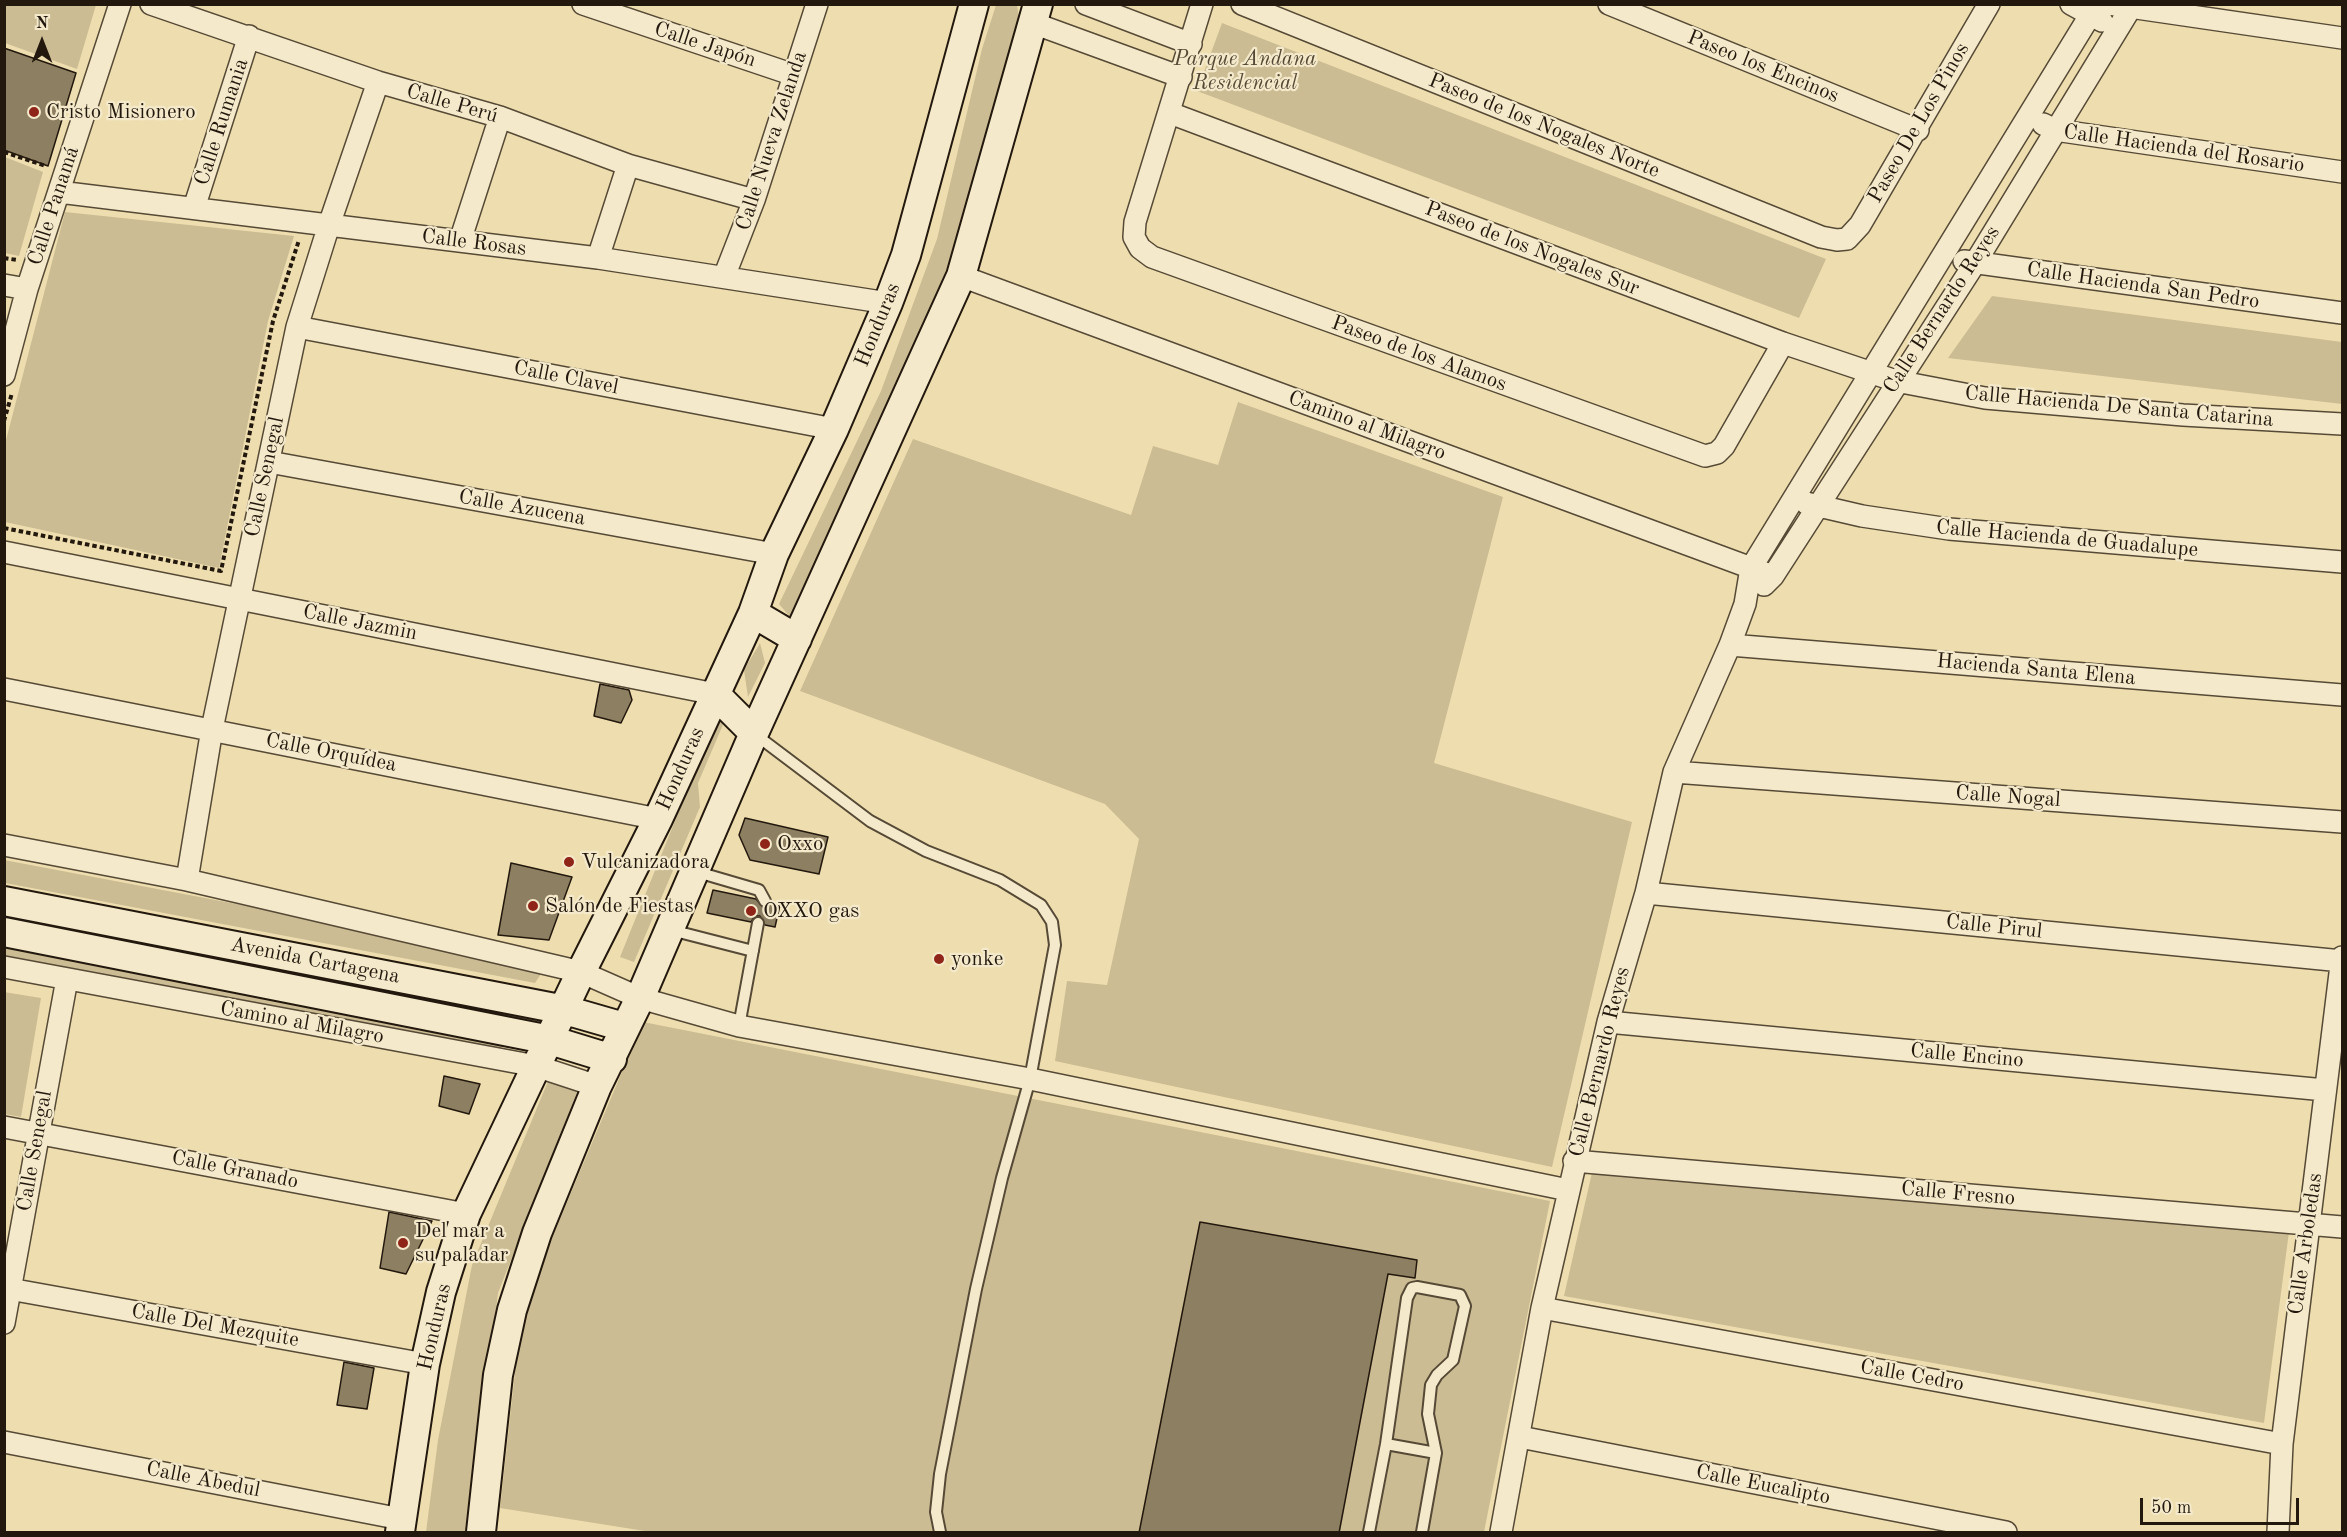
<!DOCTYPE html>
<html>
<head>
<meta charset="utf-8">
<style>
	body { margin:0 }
	#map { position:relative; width:2347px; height:1537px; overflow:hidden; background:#eedeaf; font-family:"Old Standard TT",serif }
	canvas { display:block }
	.frame { position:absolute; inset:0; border:6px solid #23180d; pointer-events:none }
	.north { position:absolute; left:12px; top:12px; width:60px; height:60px; -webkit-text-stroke:4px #f4eacb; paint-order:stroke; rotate:0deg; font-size:16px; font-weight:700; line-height:24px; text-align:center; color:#23180d }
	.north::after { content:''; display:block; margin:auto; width:21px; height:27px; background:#23180d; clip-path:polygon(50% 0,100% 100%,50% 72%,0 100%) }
	.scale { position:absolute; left:2140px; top:1498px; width:159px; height:27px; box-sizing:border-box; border:3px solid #23180d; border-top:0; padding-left:8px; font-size:18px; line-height:21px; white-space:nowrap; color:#23180d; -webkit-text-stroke:4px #f4eacb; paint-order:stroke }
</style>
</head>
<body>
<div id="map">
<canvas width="2347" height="1537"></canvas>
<div class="frame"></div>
<div class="north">N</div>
<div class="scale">50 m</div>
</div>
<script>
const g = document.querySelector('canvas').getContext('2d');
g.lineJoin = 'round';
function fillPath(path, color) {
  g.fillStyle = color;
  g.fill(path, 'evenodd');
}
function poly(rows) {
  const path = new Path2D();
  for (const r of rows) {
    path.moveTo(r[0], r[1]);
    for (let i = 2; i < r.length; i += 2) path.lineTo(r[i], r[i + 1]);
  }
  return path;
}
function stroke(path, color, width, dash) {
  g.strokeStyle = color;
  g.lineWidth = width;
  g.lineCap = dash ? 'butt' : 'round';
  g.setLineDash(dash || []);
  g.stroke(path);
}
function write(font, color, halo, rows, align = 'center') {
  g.font = font + ' "Old Standard TT",serif';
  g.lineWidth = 4.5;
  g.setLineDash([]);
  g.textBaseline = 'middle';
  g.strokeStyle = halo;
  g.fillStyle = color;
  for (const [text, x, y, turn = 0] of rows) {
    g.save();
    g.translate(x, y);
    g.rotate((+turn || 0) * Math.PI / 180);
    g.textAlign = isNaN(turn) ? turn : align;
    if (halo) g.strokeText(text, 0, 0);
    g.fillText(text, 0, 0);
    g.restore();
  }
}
const green = poly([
	[4,5,96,5,77,69,5,43],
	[996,5,1017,5,1019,18,948,265,908,371,791,618,779,604,881,391,937,239,982,49],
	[1222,23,1826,259,1799,318,1197,91],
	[5,157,43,172,19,256,5,253],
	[65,212,294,236,268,321,219,568,5,522,5,444],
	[1992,296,2342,342,2342,404,1948,358],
	[1238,402,1503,497,1434,763,1632,822,1552,1167,1055,1061,1067,981,1107,985,1139,839,1105,804,800,691,913,439,1131,515,1153,446,1218,465],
	[760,643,765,663,748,697,744,670],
	[717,717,725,720,698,783,700,807,634,962,620,957],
	[4,860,406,936,547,965,535,983,5,883],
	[4,938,510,1036,500,1050,5,958],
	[4,992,41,998,21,1117,5,1114],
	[643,1022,1550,1201,1484,1532,651,1532,500,1508,522,1309],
	[551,1074,579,1087,498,1293,469,1532,426,1532,438,1440,472,1265],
	[1593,1168,2290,1224,2264,1423,1564,1296]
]);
const building = poly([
	[4,48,76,73,48,166,4,150,4,48],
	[600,684,629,690,632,700,621,723,594,716,600,684],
	[745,818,828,837,819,874,750,860,739,835,745,818],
	[511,863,572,877,549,940,498,935,511,863],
	[713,890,756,899,764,908,772,903,780,905,775,927,765,925,760,916,755,916,751,922,707,913,713,890],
	[444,1076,480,1084,469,1114,439,1106,444,1076],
	[389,1212,432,1221,406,1274,380,1268,389,1212],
	[1200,1222,1417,1260,1415,1278,1388,1274,1339,1533,1139,1533,1200,1222],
	[344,1362,374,1368,367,1409,337,1405,344,1362]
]);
const path = poly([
	[4,152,46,166],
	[4,258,17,260],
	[4,421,12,393],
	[4,528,221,571,273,321,299,240]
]);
const lane = poly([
	[756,735,870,821,926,851,1000,880,1041,905,1052,922,1055,945,1030,1079,1002,1178,976,1289,940,1474,936,1512,940,1532],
	[694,871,759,890,765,901],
	[671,930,753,951],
	[739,1026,758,923],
	[1386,1444,1436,1453],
	[1369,1532,1386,1444,1407,1298,1412,1288,1417,1287,1460,1295,1465,1306,1453,1360,1437,1375,1431,1385,1428,1414,1436,1453,1422,1532]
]);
const street = poly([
	[151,4,378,82,500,117,628,165,754,200],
	[583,4,794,75],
	[1086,4,1191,44],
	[1202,4,1135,222,1134,237,1140,248,1152,257,1705,456,1717,453,1724,446,1783,343],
	[1242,4,1821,237,1837,240,1847,239,1860,225,1989,4],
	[1609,4,1918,130],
	[2071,4,2102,21],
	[2109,4,2342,38],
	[1033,23,1181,77],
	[1170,113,1783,343,1896,381,1985,398,2183,415,2342,424],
	[2043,124,2055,130,2342,172],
	[59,192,598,258,888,303],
	[194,208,249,36],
	[460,241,500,117],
	[598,258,628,165],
	[1964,261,2342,313],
	[961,276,1773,576],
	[724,277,754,200,817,4],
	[4,285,27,289],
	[297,327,834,429],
	[4,375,27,289,120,4],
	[269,462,774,554],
	[1806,503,1862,516,1949,529,2342,562],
	[4,552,715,694],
	[1764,585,1773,576,1975,263,2133,4],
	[1730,645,2342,695],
	[4,689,658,819],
	[1674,772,2342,822],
	[4,845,187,880,581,972,640,998,739,1026,1030,1079,1568,1190],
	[187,880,212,729,297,327,329,225,378,82],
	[1646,893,2342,961],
	[4,967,536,1066,597,1086],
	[1608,1022,2325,1090],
	[4,1127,466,1214],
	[1574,1161,2342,1227],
	[4,1288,425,1364],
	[1542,1308,2282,1444],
	[4,1323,67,979],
	[1520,1437,2006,1532],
	[4,1442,401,1519],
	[1501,1532,1542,1308,1608,1022,1646,893,1674,772,1730,645,1745,604,1751,568,2097,4],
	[2278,1532,2282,1444,2342,957]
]);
const secondary = poly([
	[753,613,797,639],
	[715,694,754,733],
	[4,901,565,1010,624,1027],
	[4,932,550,1040,612,1059],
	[400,1532,425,1364,441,1292,466,1214,581,972,658,819,753,613,774,554,834,429,888,303,906,255,974,4],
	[481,1532,498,1375,512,1310,537,1233,597,1086,640,998,754,733,961,276,1038,4]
]);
const markers = [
	[34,112,6,"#8f2418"],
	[765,844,6,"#8f2418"],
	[569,862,6,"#8f2418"],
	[533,906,6,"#8f2418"],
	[751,911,6,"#8f2418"],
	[939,959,6,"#8f2418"],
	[403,1243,6,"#8f2418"]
];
const streetNames = [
	["Calle Japón",705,45,18],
	["Paseo los Encinos",1763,67,22],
	["Calle Perú",452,104,16],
	["Calle Rumania",222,122,-72],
	["Paseo De Los Pinos",1919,123,-60],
	["Paseo de los Nogales Norte",1544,126,22],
	["Calle Nueva Zelanda",772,141,-72],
	["Calle Hacienda del Rosario",2184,149,8],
	["Calle Panamá",54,206,-72],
	["Calle Rosas",474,243,7],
	["Paseo de los Nogales Sur",1532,249,21],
	["Calle Hacienda San Pedro",2143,286,8],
	["Calle Bernardo Reyes",1942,310,-57],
	["Honduras",878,325,-68],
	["Paseo de los Alamos",1419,354,20],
	["Calle Clavel",566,378,11],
	["Calle Hacienda De Santa Catarina",2119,407,5],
	["Camino al Milagro",1367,426,20],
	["Calle Senegal",265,477,-78],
	["Calle Azucena",522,508,10],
	["Calle Hacienda de Guadalupe",2067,539,5],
	["Calle Jazmin",360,623,11],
	["Hacienda Santa Elena",2036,670,5],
	["Calle Orquídea",331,753,11],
	["Honduras",681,769,-66],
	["Calle Nogal",2008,797,4],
	["Calle Pirul",1994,927,6],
	["Avenida Cartagena",315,961,11],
	["Camino al Milagro",302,1023,10],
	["Calle Encino",1967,1056,5],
	["Calle Bernardo Reyes",1600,1062,-76],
	["Calle Senegal",35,1151,-80],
	["Calle Granado",235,1170,11],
	["Calle Fresno",1958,1194,5],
	["Calle Arboledas",2306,1244,-82],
	["Calle Del Mezquite",215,1326,10],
	["Honduras",435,1327,-77],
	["Calle Cedro",1912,1376,10],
	["Calle Abedul",203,1480,11],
	["Calle Eucalipto",1763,1485,11]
];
const parkNames = [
	["Parque Andana",1245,59],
	["Residencial",1245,83]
];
const poiNames = [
	["Cristo Misionero",46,112],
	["Oxxo",777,844],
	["Vulcanizadora",581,862],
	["Salón de Fiestas",545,906],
	["OXXO gas",763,911],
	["yonke",951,959],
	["Del mar a",415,1231],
	["su paladar",415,1255]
];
fillPath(green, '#cbbc93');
fillPath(building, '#8d7f61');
stroke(building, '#23180d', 1.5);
stroke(lane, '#564a36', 14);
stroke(street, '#564a36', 24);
stroke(secondary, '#23180d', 32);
stroke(path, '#23180d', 4, [4.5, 3]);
stroke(lane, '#f4eacb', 10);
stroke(street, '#f4eacb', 21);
stroke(secondary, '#f4eacb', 28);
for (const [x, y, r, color] of markers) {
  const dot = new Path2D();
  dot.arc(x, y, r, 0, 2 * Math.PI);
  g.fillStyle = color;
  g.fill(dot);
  stroke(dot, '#f4eacb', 2);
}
write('21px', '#23180d', '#f4eacb', streetNames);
write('italic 21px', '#554935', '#f4eacb', parkNames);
write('21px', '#23180d', '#f4eacb', poiNames, 'left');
</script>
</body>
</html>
